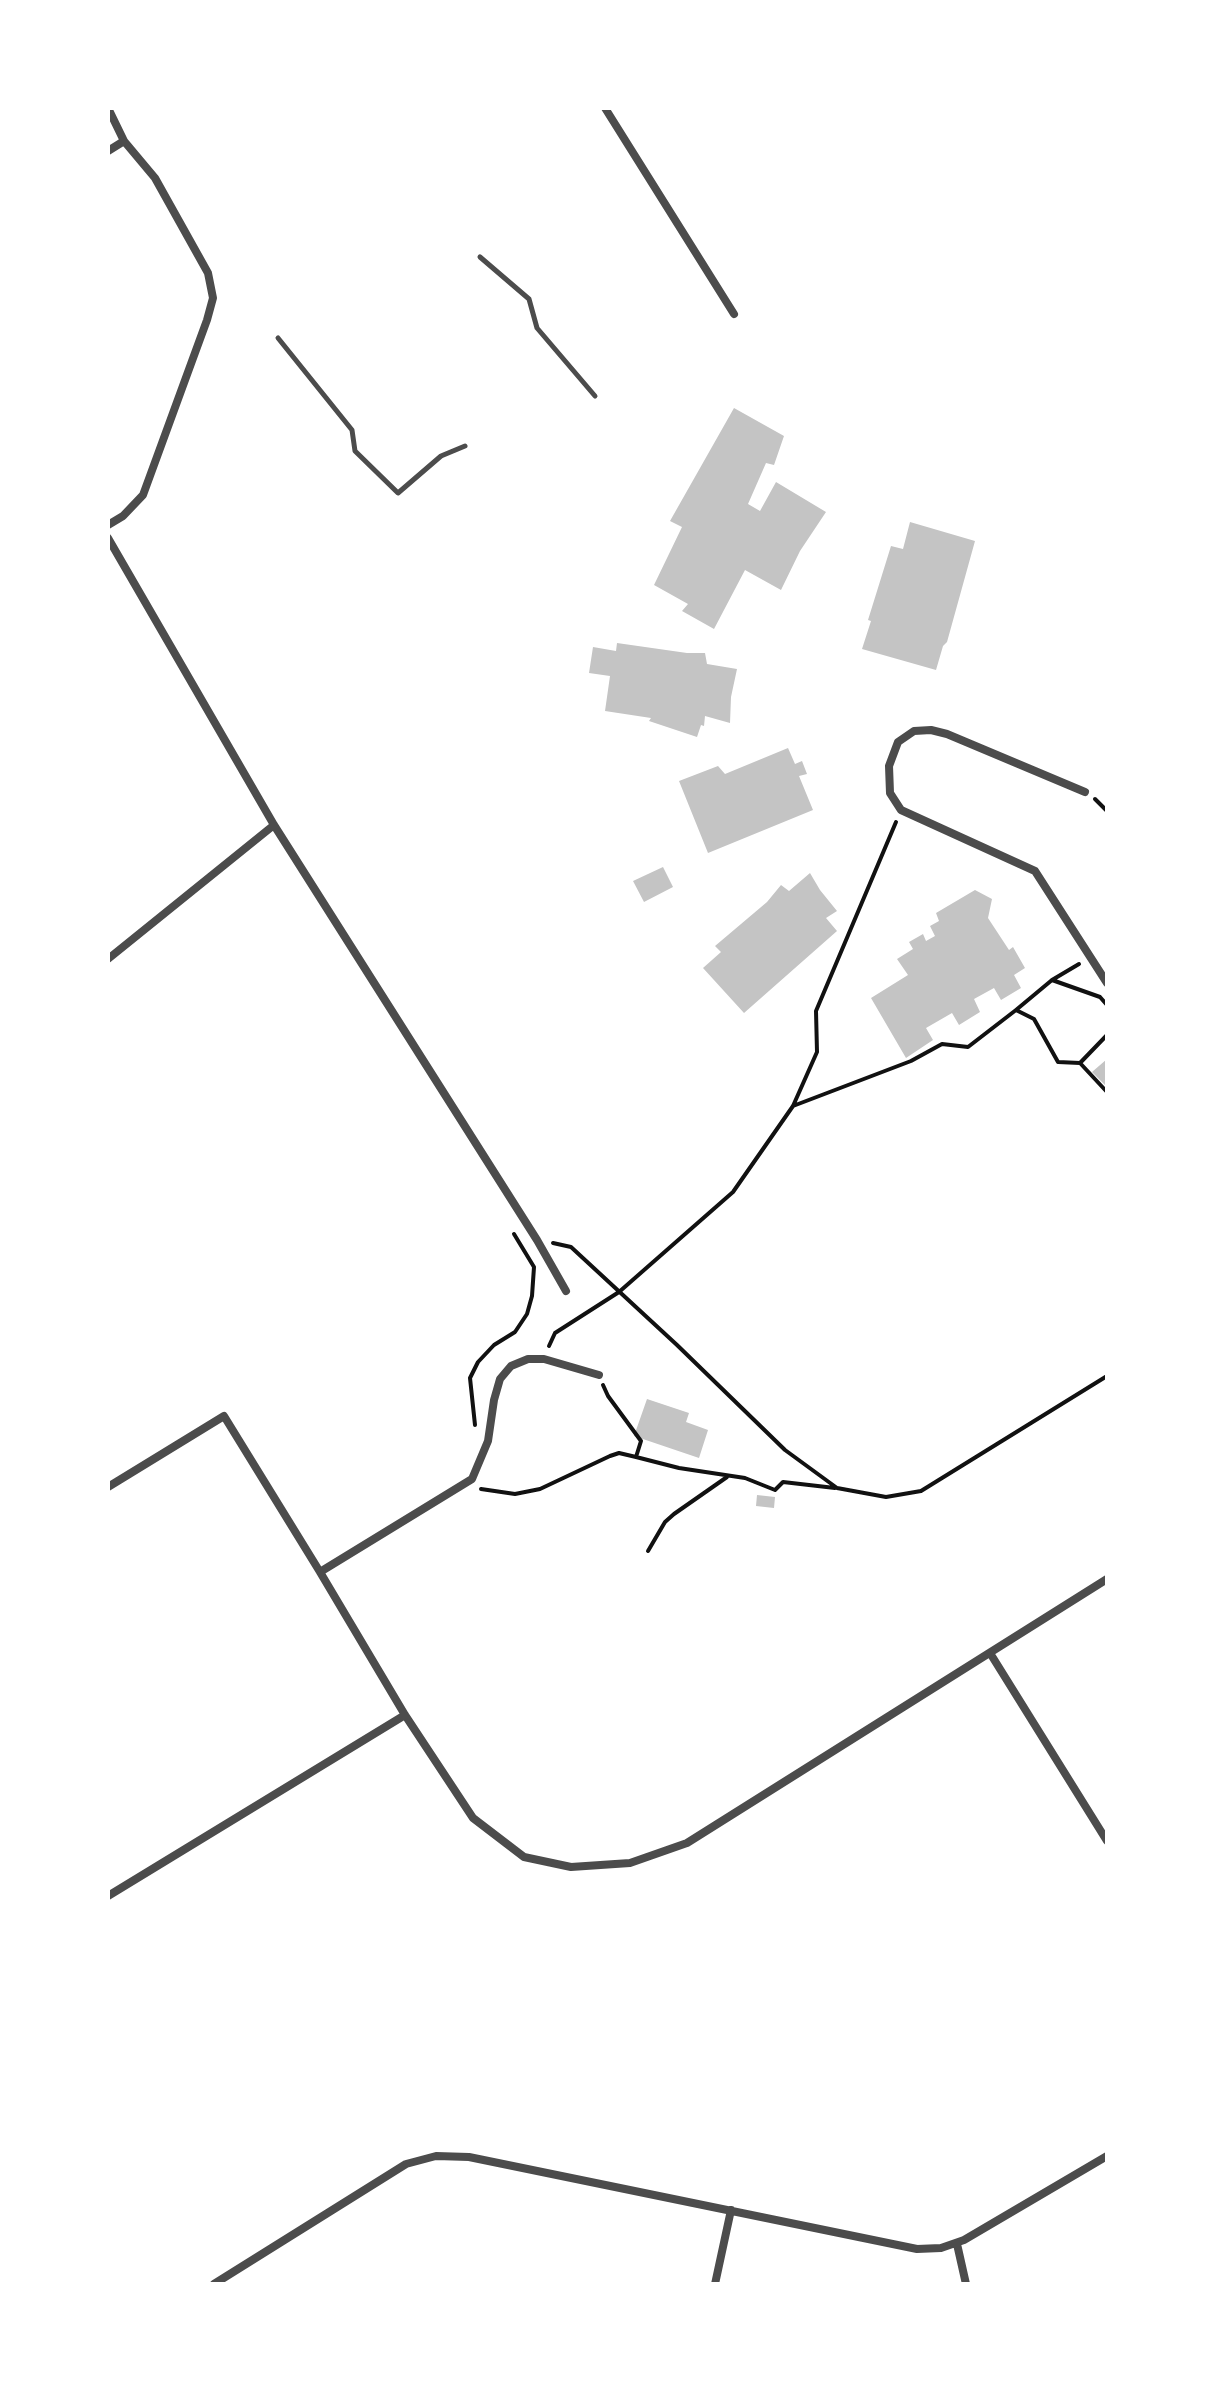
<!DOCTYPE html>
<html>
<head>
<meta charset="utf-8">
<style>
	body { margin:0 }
	#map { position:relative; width:1215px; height:2392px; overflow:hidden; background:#fff; font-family:"Playfair Display",serif }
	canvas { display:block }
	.frame { position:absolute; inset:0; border:110px solid #fff; pointer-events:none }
</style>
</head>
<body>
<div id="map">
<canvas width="1215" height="2392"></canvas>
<div class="frame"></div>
</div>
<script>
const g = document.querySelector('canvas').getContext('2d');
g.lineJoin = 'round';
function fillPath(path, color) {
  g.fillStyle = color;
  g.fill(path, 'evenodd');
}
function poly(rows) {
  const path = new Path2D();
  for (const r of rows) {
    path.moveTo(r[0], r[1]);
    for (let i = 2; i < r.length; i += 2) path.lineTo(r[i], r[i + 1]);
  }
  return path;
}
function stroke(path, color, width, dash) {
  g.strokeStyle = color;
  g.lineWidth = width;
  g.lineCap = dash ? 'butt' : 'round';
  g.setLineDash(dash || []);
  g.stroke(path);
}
const building = poly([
	[734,408,784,436,774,465,766,463,748,504,760,511,776,482,826,512,800,551,781,590,745,570,714,629,682,611,688,604,654,585,682,527,670,521],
	[910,522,975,541,947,642,943,646,936,670,862,649,871,621,868,620,891,546,903,549],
	[617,643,687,653,705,653,707,664,737,669,731,697,730,723,705,716,704,726,701,725,697,737,649,721,651,718,605,711,610,676,589,673,593,647,616,651],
	[788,748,795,764,802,761,807,774,799,776,813,810,708,853,679,781,718,766,725,774],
	[663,867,673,887,644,902,633,881],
	[810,873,820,890,837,911,826,918,837,931,744,1013,703,968,721,952,715,946,767,902,781,885,789,891],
	[975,890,992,899,988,918,1009,950,1013,947,1025,968,1014,975,1021,988,1001,1000,994,988,974,999,980,1012,959,1025,952,1013,926,1028,933,1040,906,1058,871,998,908,975,897,959,913,949,909,942,923,934,926,941,935,936,930,926,939,921,936,913],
	[1107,1059,1107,1087,1092,1072],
	[647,1399,689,1413,686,1422,708,1430,699,1458,634,1436],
	[757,1495,775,1497,774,1508,756,1506]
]);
const path = poly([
	[1095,799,1107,811],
	[1052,980,1100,997,1107,1005],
	[1016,1010,1052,980,1079,964],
	[1107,1035,1080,1063,1107,1092],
	[793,1106,911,1061,942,1044,968,1047,1016,1010,1034,1019,1058,1062,1080,1063],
	[553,1243,571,1247,677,1345,785,1450,837,1488,886,1497,921,1491,1107,1376],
	[549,1346,555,1333,619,1292,733,1192,793,1106,817,1052,816,1011,896,822],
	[603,1385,608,1396,641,1441,636,1457,679,1468,745,1478,775,1490,783,1482,835,1488],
	[475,1425,470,1378,478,1362,494,1345,515,1332,527,1314,532,1296,534,1267,514,1234],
	[481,1489,515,1494,540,1489,610,1456,619,1453,636,1457],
	[648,1551,665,1522,674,1514,727,1477]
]);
const service = poly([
	[480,257,529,299,537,328,595,396],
	[278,338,352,430,355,451,398,493,441,456,465,446]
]);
const minor = poly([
	[605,108,734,314],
	[108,151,124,141],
	[108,525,123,516,143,495,207,320,213,298,208,273,155,178,124,141,108,108],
	[108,538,274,825,537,1240,566,1291],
	[1085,792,947,734,931,730,914,731,898,742,889,766,890,793,901,810,1035,871,1107,983],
	[108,959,274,825],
	[599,1375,544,1359,528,1359,511,1366,500,1379,494,1400,488,1441,472,1479,320,1572,405,1715,473,1818,524,1857,571,1867,630,1863,687,1843,1107,1579],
	[108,1487,224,1416,320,1572],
	[990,1653,1107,1841],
	[108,1896,405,1715],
	[957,2244,966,2284],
	[214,2284,406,2164,436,2156,469,2157,917,2249,941,2248,964,2240,1107,2156],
	[715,2284,731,2210]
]);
fillPath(building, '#c4c4c4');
stroke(path, '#111', 4);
stroke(service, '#4c4c4c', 5);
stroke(minor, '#4c4c4c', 8);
</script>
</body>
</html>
